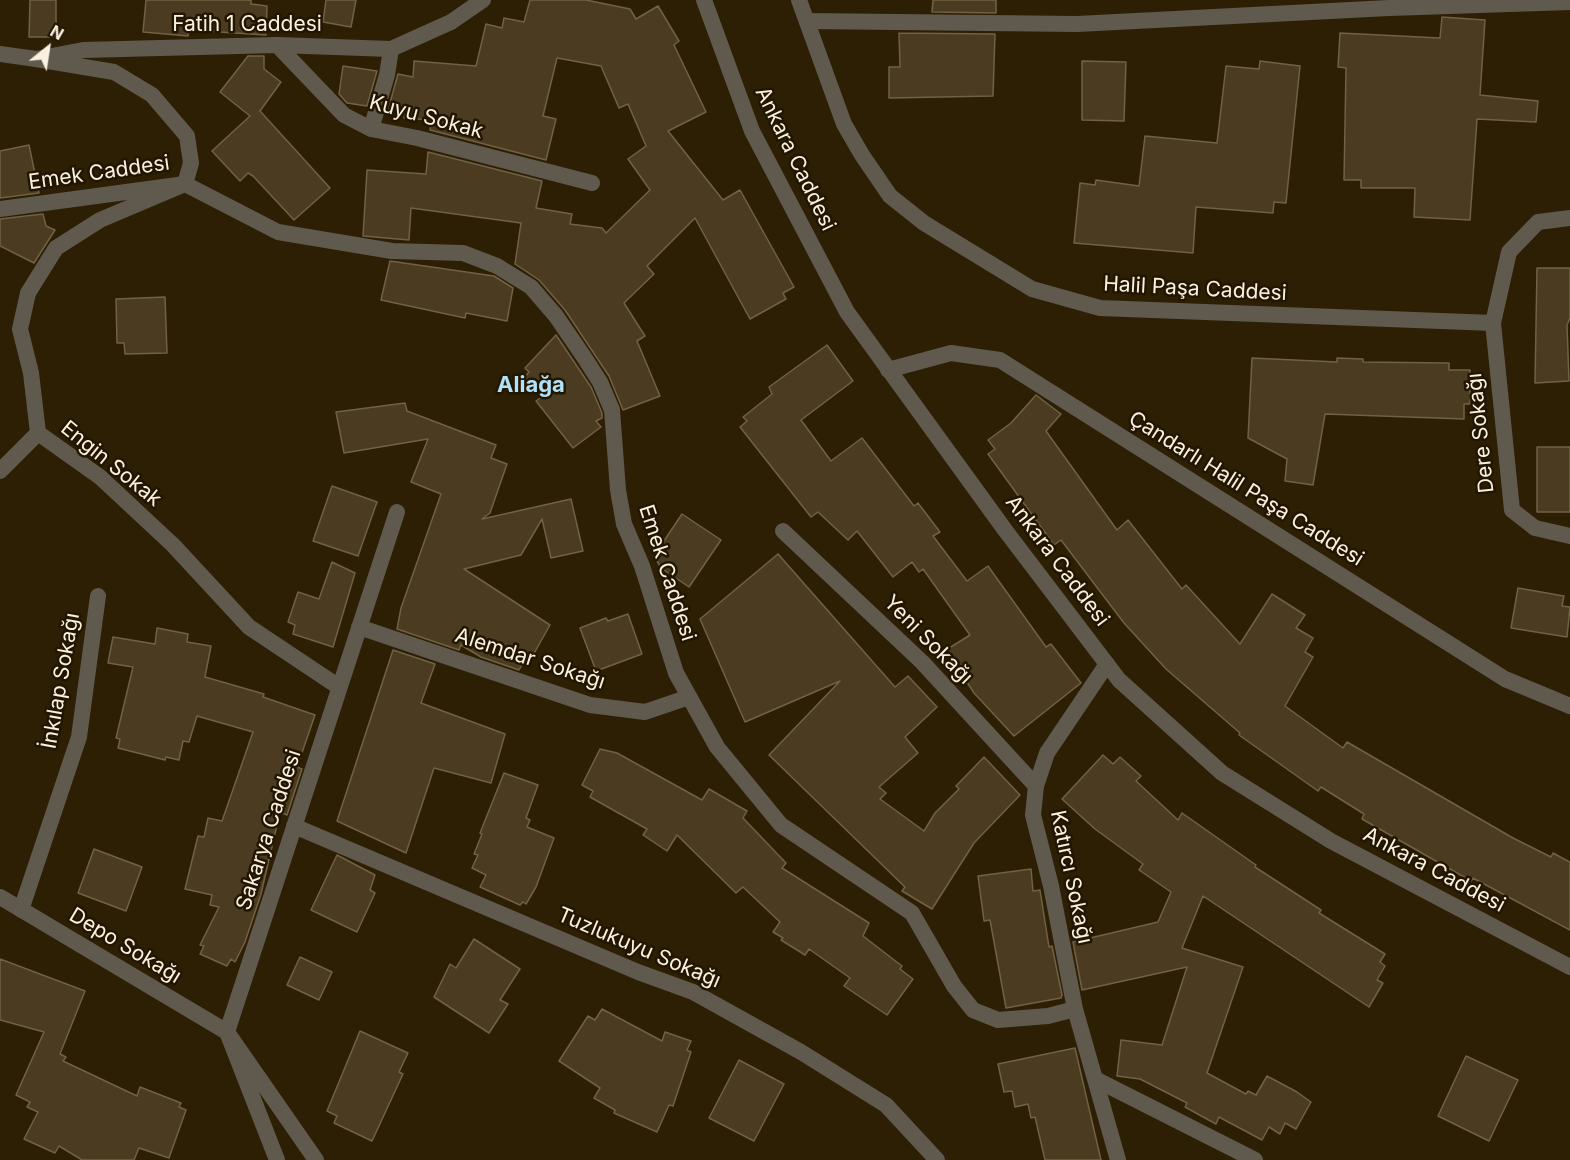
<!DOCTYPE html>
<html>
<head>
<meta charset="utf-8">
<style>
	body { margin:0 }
	#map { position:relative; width:1570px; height:1160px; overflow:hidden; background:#2d1f04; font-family:Inter,sans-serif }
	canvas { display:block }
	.north { position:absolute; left:18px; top:18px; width:60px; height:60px; -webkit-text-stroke:4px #231600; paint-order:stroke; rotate:30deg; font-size:16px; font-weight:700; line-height:24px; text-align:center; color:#faf1e1 }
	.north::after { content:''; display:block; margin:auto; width:21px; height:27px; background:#faf1e1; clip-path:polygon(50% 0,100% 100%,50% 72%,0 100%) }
</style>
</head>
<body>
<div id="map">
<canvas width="1570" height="1160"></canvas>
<div class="north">N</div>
</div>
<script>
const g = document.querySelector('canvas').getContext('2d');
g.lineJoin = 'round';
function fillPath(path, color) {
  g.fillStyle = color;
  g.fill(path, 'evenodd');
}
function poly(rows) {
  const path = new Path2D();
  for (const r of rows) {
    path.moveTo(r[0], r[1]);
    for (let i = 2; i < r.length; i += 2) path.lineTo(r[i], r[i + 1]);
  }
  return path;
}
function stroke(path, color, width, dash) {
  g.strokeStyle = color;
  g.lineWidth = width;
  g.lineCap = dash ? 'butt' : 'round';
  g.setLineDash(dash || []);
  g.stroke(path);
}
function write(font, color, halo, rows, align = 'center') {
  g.font = font + ' Inter,sans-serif';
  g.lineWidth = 5;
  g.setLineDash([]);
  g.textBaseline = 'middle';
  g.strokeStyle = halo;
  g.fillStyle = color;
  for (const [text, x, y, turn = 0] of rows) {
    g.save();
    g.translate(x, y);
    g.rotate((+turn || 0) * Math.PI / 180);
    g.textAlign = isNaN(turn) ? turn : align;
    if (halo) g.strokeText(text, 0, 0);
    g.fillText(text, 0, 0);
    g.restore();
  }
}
const building = poly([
	[30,0,56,0,56,37,29,37,30,0],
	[146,0,251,0,251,4,267,6,266,35,189,30,188,36,143,32,146,0],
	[326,0,356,0,351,27,323,22,326,0],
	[530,0,586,0,630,9,636,19,658,6,679,41,674,45,706,112,668,131,723,200,740,190,794,287,783,293,786,299,750,319,695,218,647,266,654,274,624,303,645,336,637,341,660,396,623,410,609,376,565,310,539,280,515,264,521,223,411,208,409,240,363,236,367,170,426,174,428,152,542,181,536,208,572,214,570,224,602,228,606,233,650,190,628,159,646,146,628,104,619,108,601,66,557,58,543,116,556,119,546,160,430,130,431,120,404,118,405,112,388,110,398,74,413,77,414,61,476,66,486,24,502,28,504,18,524,22,530,0],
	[933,0,996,0,996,13,932,12,933,0],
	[1442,17,1485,20,1480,95,1538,101,1536,122,1477,119,1470,220,1414,217,1415,188,1361,188,1361,180,1344,180,1346,68,1338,67,1340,33,1440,38,1442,17],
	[899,33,995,34,993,96,889,98,889,67,900,67,899,33],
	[248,56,264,56,264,69,281,82,260,111,330,188,294,220,253,176,248,173,240,181,212,151,250,116,220,92,248,56],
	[1082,61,1126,62,1124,121,1082,120,1082,61],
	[1260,61,1300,66,1286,203,1274,202,1273,213,1196,207,1193,253,1074,243,1080,183,1095,185,1096,180,1139,186,1145,136,1217,143,1226,66,1259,69,1260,61],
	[343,66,377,71,367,106,347,103,339,94,343,66],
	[29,145,39,193,0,198,0,151,29,145],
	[43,214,46,226,55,230,34,263,0,246,0,219,43,214],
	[390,261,494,276,513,288,507,321,466,313,465,318,381,300,390,261],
	[1537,268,1570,268,1570,318,1567,325,1569,381,1535,383,1537,268],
	[165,297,167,353,125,354,124,343,117,343,116,299,165,297],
	[556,335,591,387,602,413,602,418,596,421,601,427,573,448,536,401,544,395,525,377,529,372,525,368,556,335],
	[827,345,853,381,801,420,831,461,862,438,914,506,918,503,940,532,933,536,967,581,988,566,1046,647,1051,644,1081,683,1014,736,974,693,946,650,970,635,923,569,919,572,912,562,893,577,857,531,848,540,818,512,811,517,740,427,747,421,743,417,772,394,769,387,827,345],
	[1252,358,1337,362,1337,358,1363,359,1363,362,1449,363,1449,370,1470,370,1470,404,1464,404,1464,419,1325,414,1313,485,1285,481,1287,459,1248,438,1252,358],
	[1036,395,1061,414,1046,431,1117,530,1128,520,1182,589,1186,585,1240,644,1272,594,1305,615,1296,628,1313,638,1305,652,1313,657,1285,706,1343,748,1347,742,1513,838,1551,857,1553,853,1570,862,1570,930,1473,878,1471,881,1362,819,1364,814,1321,787,1318,791,1239,735,1240,733,1166,669,1124,623,1061,540,1054,545,988,454,995,449,988,440,1011,423,1036,395],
	[405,403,407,411,496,445,491,458,507,464,490,513,482,519,571,499,583,551,551,558,542,519,521,555,464,569,550,625,527,666,523,663,519,670,481,657,461,645,459,650,397,629,401,608,441,494,411,482,428,439,344,453,336,412,405,403],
	[1537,447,1570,447,1570,512,1537,512,1537,447],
	[332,486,377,502,358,556,313,541,332,486],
	[682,514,721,540,689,587,661,568,654,556,682,514],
	[778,554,895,687,908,676,937,707,905,737,918,753,879,787,886,793,880,799,924,831,935,813,959,789,956,786,984,757,1020,795,974,843,932,909,902,891,905,887,769,755,840,681,745,722,700,619,778,554],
	[332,562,355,573,333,647,293,634,295,625,288,622,298,592,319,599,332,562],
	[1518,588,1564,596,1562,606,1570,607,1567,637,1511,628,1518,588],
	[628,614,642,654,596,671,580,628,606,618,608,621,628,614],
	[157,628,188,634,187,642,211,646,205,677,264,694,263,697,315,715,297,767,302,769,287,815,280,812,261,894,245,942,235,962,231,959,227,966,200,954,204,946,200,945,219,907,210,905,212,895,185,889,198,836,204,837,208,818,222,821,253,732,197,716,189,742,183,741,179,760,166,757,165,760,118,748,120,739,116,738,133,667,108,663,113,637,155,644,157,628],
	[393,650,435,664,421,703,505,734,491,783,434,768,406,853,337,821,393,650],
	[600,749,617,753,702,800,709,789,747,811,743,818,786,863,782,868,869,923,863,936,902,966,900,969,913,979,887,1015,844,986,850,978,809,949,805,955,781,940,783,938,773,932,780,922,743,887,736,893,677,835,667,851,643,835,647,829,590,797,593,791,582,785,600,749],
	[1103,755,1113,764,1120,757,1141,776,1136,781,1178,820,1182,813,1256,865,1255,867,1321,910,1319,913,1385,954,1380,962,1385,966,1377,980,1383,983,1369,1007,1203,896,1182,948,1243,967,1207,1073,1246,1094,1248,1091,1256,1095,1267,1076,1297,1092,1311,1102,1296,1129,1285,1123,1280,1134,1269,1127,1262,1140,1219,1117,1216,1124,1185,1107,1187,1103,1140,1079,1117,1076,1121,1040,1162,1045,1187,967,1082,990,1073,942,1158,922,1171,892,1139,870,1143,864,1095,829,1062,799,1103,755],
	[504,773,538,785,526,818,530,820,527,827,554,838,536,887,526,904,523,902,520,905,480,887,486,875,472,868,478,855,474,854,482,834,480,833,504,773],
	[94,849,142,867,126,911,78,893,94,849],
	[337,855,375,875,370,890,375,893,357,932,311,910,337,855],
	[1031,869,1033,891,1040,890,1049,947,1052,946,1062,995,1061,998,1006,1008,990,920,984,921,978,876,1031,869],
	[474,939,520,969,500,1000,508,1004,489,1033,434,997,450,964,456,968,474,939],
	[300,957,332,972,319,1000,287,985,300,957],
	[0,959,85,991,60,1054,66,1057,63,1061,137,1096,140,1087,181,1103,179,1107,186,1110,169,1158,139,1148,134,1160,82,1160,59,1146,55,1153,24,1139,38,1112,27,1107,30,1102,16,1095,44,1032,0,1020,0,959],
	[602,1009,662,1041,665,1032,691,1041,687,1050,691,1052,673,1106,669,1105,657,1132,614,1113,615,1110,594,1098,600,1088,559,1061,588,1016,595,1020,602,1009],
	[360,1031,408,1053,399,1072,403,1074,372,1141,334,1123,337,1116,327,1111,360,1031],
	[1075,1048,1101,1160,1045,1160,1035,1117,1031,1118,1028,1104,1015,1107,1012,1091,1004,1092,998,1064,1075,1048],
	[1466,1056,1518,1080,1489,1141,1438,1116,1466,1056],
	[739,1060,784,1084,754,1141,709,1118,739,1060]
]);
const minor = poly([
	[807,21,1077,24,1389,8,1570,2],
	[277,45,344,115,371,129,417,138,592,183],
	[0,54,36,59,83,50,277,45,391,49,451,22,483,0],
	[36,59,114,72,152,95,187,136,191,163,185,184,100,220,56,248,28,293,20,329,31,373,38,433,100,477,173,545,249,627,339,687],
	[371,129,387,75,391,49],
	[0,209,185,184,278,232,392,251,463,253,497,266,531,287,556,316,584,357,600,382,612,410,618,490,624,524,642,566,676,673,717,747,781,825,912,913,954,986,973,1010,998,1020,1048,1016,1075,1009],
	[1570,218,1538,222,1509,252,1493,323,1512,510,1535,528,1570,536],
	[888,370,951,353,1000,360,1505,679,1570,706],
	[0,471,38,433],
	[783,531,922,662,1036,786],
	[359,627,590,705,645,712,689,697],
	[1107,664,1047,753,1036,786,1033,815,1051,886,1075,1009,1118,1160],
	[294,826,638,972,693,992,801,1052,886,1105,937,1160],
	[0,897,227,1032,316,1160],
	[21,910,79,737,98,596],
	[1095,1079,1255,1160],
	[277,1160,227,1032,397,512]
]);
const tertiary = poly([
	[704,0,752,131,847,312,1005,530,1119,680,1222,773,1331,841,1570,967],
	[799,0,844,124,862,155,890,196,924,223,1032,289,1100,308,1493,323]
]);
const streetNames = [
	["Fatih 1 Caddesi",247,25],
	["Kuyu Sokak",426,117,15],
	["Ankara Caddesi",795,159,64],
	["Emek Caddesi",99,173,-8],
	["Halil Paşa Caddesi",1195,289,3],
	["Dere Sokağı",1481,433,-96],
	["Engin Sokak",111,464,39],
	["Çandarlı Halil Paşa Caddesi",1246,489,32],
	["Ankara Caddesi",1057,561,53],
	["Emek Caddesi",667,573,72],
	["Yeni Sokağı",928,640,45],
	["Alemdar Sokağı",530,659,18],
	["İnkılap Sokağı",61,681,-80],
	["Sakarya Caddesi",269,830,-72],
	["Ankara Caddesi",1434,870,28],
	["Katırcı Sokağı",1071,877,78],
	["Depo Sokağı",125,946,31],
	["Tuzlukuyu Sokağı",639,948,23]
];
const neighbourhoodNames = [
	["Aliağa",531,385]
];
fillPath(building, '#4b3c21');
stroke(building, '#716145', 1.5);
stroke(minor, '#60594d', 16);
stroke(tertiary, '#60594d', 16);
write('21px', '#faf1e1', '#231600', streetNames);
write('bold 22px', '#b2e1fa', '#231600', neighbourhoodNames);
</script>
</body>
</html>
